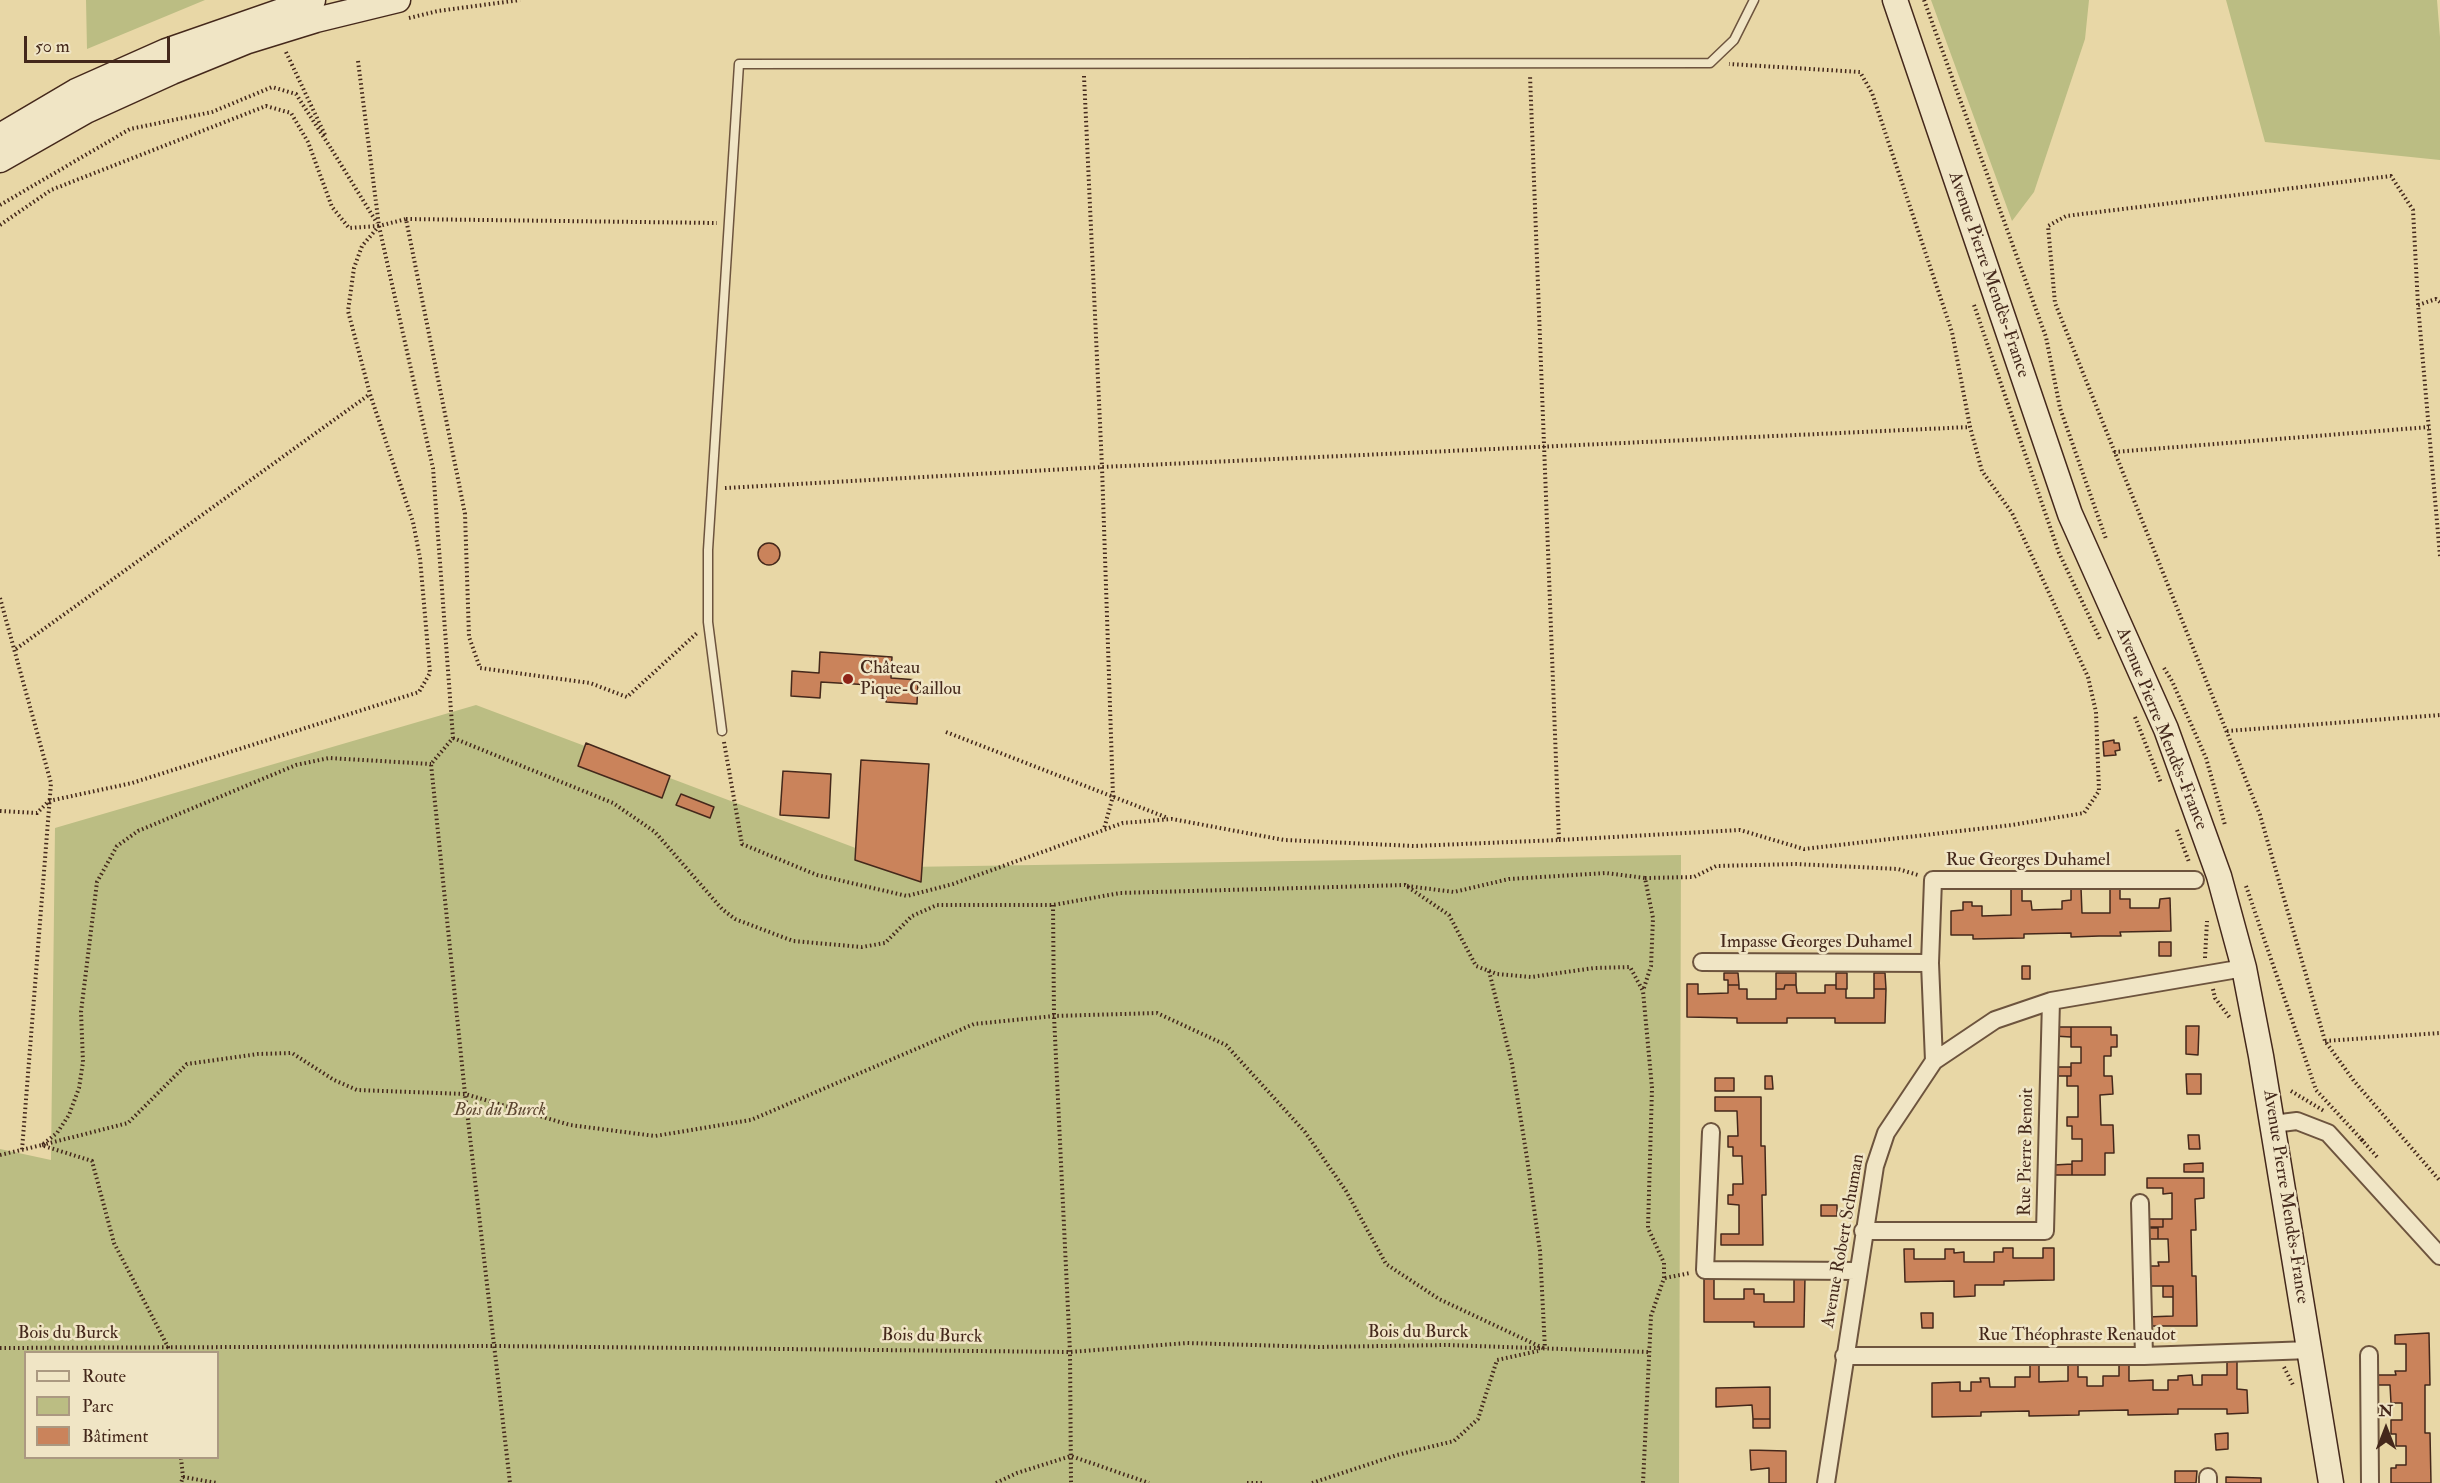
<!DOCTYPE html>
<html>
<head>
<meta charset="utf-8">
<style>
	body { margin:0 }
	#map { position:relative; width:2440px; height:1483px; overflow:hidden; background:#e8d7a6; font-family:"IM FELL Double Pica",serif }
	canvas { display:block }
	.legend { position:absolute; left:24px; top:1351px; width:195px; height:108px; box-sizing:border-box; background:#f0e5c5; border:2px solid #ab9981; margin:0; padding:8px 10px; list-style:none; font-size:18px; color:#44281b }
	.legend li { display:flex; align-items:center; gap:12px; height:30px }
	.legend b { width:30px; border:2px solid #ab9981 }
	.north { position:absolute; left:2356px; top:1399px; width:60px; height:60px; -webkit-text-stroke:4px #f0e5c5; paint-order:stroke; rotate:0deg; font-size:16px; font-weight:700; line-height:24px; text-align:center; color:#44281b }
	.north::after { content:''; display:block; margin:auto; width:21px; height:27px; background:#44281b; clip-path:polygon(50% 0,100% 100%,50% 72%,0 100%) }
	.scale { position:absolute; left:24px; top:36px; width:146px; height:27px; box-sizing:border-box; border:3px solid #44281b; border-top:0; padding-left:8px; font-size:18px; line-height:21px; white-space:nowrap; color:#44281b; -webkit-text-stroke:4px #f0e5c5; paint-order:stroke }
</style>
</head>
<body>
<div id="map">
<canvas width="2440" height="1483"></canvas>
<ul class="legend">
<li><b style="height:8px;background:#f0e5c5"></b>Route</li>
<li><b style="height:16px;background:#bbbd83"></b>Parc</li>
<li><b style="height:16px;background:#ca835b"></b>Bâtiment</li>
</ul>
<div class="north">N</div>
<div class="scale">50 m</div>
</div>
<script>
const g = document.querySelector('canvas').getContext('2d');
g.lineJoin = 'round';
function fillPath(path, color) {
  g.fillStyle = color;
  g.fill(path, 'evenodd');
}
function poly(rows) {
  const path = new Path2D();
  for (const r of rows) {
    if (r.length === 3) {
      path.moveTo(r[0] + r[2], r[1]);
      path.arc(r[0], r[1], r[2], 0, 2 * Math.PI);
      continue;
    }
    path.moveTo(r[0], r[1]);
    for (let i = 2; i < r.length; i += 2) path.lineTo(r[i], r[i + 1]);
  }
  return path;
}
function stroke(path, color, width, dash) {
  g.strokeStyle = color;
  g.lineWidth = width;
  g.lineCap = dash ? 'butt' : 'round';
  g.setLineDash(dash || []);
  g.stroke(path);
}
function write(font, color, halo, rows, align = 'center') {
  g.font = font + ' "IM FELL Double Pica",serif';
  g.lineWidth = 5;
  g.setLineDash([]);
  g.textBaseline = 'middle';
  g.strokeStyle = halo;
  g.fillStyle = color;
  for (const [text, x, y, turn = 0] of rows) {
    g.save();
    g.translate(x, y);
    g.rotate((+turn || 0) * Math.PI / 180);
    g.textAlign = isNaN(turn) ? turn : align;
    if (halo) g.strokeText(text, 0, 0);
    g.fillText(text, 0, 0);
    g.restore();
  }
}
const green = poly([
	[86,0,205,0,87,49],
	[1931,0,2089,0,2085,39,2034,192,2012,221],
	[2226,0,2437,0,2440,37,2440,160,2265,142],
	[476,705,906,867,1681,855,1679,1483,0,1483,0,1149,51,1160,55,828],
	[26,1352,218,1352,218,1458,26,1458]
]);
const building = poly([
	[769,554,11],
	[820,652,892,657,891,678,918,680,917,704,886,702,887,686,821,682,820,698,791,696,792,671,819,673,820,652],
	[2114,740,2114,743,2119,743,2120,750,2115,751,2116,755,2104,756,2103,742,2114,740],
	[586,743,670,776,662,798,578,766,586,743],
	[861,760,929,764,921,882,855,860,861,760],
	[783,771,831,774,829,818,780,815,783,771],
	[681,794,714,807,710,818,676,805,681,794],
	[2071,888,2081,888,2082,913,2110,913,2110,888,2120,888,2120,899,2130,899,2130,908,2159,908,2160,899,2170,898,2171,931,2120,932,2121,936,2099,936,2071,937,2071,933,2024,934,2024,938,1973,939,1973,935,1951,935,1951,911,1963,910,1963,902,1972,902,1972,906,1982,906,1982,916,2011,915,2011,889,2022,889,2022,901,2031,901,2032,910,2062,909,2062,901,2071,900,2071,888],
	[2159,942,2171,942,2171,956,2159,956,2159,942],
	[2022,966,2030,966,2030,979,2022,979,2022,966],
	[1724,973,1738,973,1739,985,1728,985,1728,980,1724,980,1724,973],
	[1776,973,1796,973,1796,985,1785,985,1784,989,1776,989,1776,973],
	[1836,973,1847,973,1847,989,1836,989,1836,973],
	[1874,973,1885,973,1886,989,1874,989,1874,973],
	[1687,984,1698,984,1698,994,1728,993,1728,985,1739,985,1739,989,1747,989,1747,999,1776,999,1776,989,1784,989,1785,985,1796,985,1797,993,1825,993,1825,985,1836,985,1836,989,1846,989,1846,998,1874,998,1874,989,1886,989,1885,1023,1835,1023,1835,1018,1787,1018,1787,1023,1737,1023,1737,1018,1687,1017,1687,984],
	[2186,1026,2199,1026,2198,1055,2186,1054,2186,1026],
	[2054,1027,2071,1027,2071,1037,2054,1036,2054,1027],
	[2071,1027,2111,1027,2111,1035,2117,1035,2117,1047,2111,1047,2111,1056,2104,1056,2104,1076,2112,1076,2113,1094,2100,1095,2101,1125,2113,1125,2114,1153,2105,1153,2105,1175,2072,1175,2072,1161,2082,1161,2082,1139,2072,1139,2072,1126,2067,1126,2067,1117,2078,1117,2078,1086,2067,1086,2067,1076,2071,1076,2071,1063,2081,1063,2081,1047,2071,1047,2071,1027],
	[2054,1067,2071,1067,2071,1076,2054,1076,2054,1067],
	[2186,1074,2201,1074,2201,1094,2187,1094,2186,1074],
	[1765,1076,1772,1076,1773,1089,1765,1089,1765,1076],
	[1715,1078,1734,1078,1734,1091,1715,1091,1715,1078],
	[1715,1097,1761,1097,1761,1146,1765,1146,1766,1195,1762,1195,1763,1245,1721,1245,1721,1234,1739,1234,1739,1205,1728,1204,1728,1195,1733,1195,1733,1184,1743,1184,1742,1161,1742,1156,1733,1156,1733,1147,1728,1147,1728,1136,1738,1136,1737,1111,1715,1111,1715,1097],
	[2188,1135,2199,1135,2200,1149,2189,1149,2188,1135],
	[2203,1163,2203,1172,2184,1172,2184,1164,2203,1163],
	[2072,1164,2072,1175,2054,1175,2054,1165,2072,1164],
	[2147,1178,2204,1178,2204,1198,2195,1199,2196,1230,2191,1230,2192,1276,2196,1276,2197,1326,2147,1326,2147,1317,2173,1316,2173,1286,2147,1286,2147,1266,2159,1266,2158,1262,2169,1262,2168,1239,2158,1239,2158,1227,2163,1227,2163,1219,2172,1219,2172,1193,2163,1194,2163,1188,2147,1188,2147,1178],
	[1821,1205,1837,1205,1837,1216,1821,1216,1821,1205],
	[2147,1219,2163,1219,2163,1227,2147,1227,2147,1219],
	[2147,1228,2158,1228,2158,1239,2147,1239,2147,1228],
	[2003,1248,2013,1248,2013,1258,2043,1258,2043,1248,2054,1248,2054,1280,2004,1281,2004,1285,1975,1285,1975,1296,1954,1297,1954,1281,1905,1282,1904,1249,1914,1249,1914,1259,1945,1259,1945,1249,1954,1249,1954,1253,1964,1252,1964,1262,1994,1262,1994,1252,2003,1252,2003,1248],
	[1794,1277,1805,1277,1804,1327,1754,1327,1754,1322,1704,1322,1704,1279,1714,1279,1714,1299,1744,1299,1744,1289,1754,1289,1754,1294,1764,1294,1764,1302,1794,1302,1794,1277],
	[2163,1286,2173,1286,2173,1297,2163,1297,2163,1286],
	[1921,1313,1933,1313,1933,1328,1922,1328,1921,1313],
	[2429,1333,2430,1385,2425,1385,2425,1433,2430,1433,2431,1483,2391,1483,2391,1468,2396,1468,2396,1465,2406,1465,2406,1446,2396,1446,2396,1434,2391,1434,2391,1420,2402,1420,2402,1403,2391,1403,2390,1385,2377,1385,2377,1375,2396,1375,2395,1371,2406,1371,2406,1344,2395,1344,2395,1335,2429,1333],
	[2237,1359,2237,1389,2247,1390,2248,1413,2227,1414,2227,1409,2178,1409,2178,1414,2128,1415,2128,1410,2079,1411,2079,1415,2029,1416,2029,1411,1981,1412,1981,1416,1932,1417,1932,1383,1960,1382,1960,1391,1971,1391,1971,1382,1981,1382,1980,1378,1989,1378,1990,1387,2015,1387,2015,1377,2030,1377,2030,1363,2039,1363,2039,1382,2068,1381,2068,1364,2078,1364,2078,1377,2087,1377,2087,1386,2103,1386,2103,1376,2119,1376,2119,1361,2129,1361,2129,1381,2153,1380,2153,1390,2168,1390,2168,1380,2178,1380,2178,1376,2192,1375,2193,1385,2202,1385,2202,1375,2227,1375,2227,1360,2237,1359],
	[1770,1387,1770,1419,1753,1419,1752,1405,1716,1407,1716,1388,1770,1387],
	[1753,1419,1770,1419,1770,1428,1753,1428,1753,1419],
	[2228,1433,2228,1449,2216,1450,2215,1434,2228,1433],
	[1750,1450,1786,1451,1786,1483,1769,1483,1769,1468,1751,1470,1750,1450],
	[2175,1471,2197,1471,2196,1483,2175,1483,2175,1471],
	[2226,1477,2261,1478,2261,1483,2226,1483,2226,1477]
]);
const path = poly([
	[1924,0,2046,337,2060,408,2106,539],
	[409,18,438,11,520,0],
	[286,52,325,135],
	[358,61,379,226,433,468,453,738,431,764,465,1094,510,1483],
	[1084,76,1102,467,1113,796,1104,829],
	[332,150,377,223],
	[0,205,130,129,212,112,272,87,296,94,332,150],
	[406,219,717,223],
	[0,225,51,190,266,106,291,113,308,142,332,207,349,228,378,226],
	[1974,305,2059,553,2100,639],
	[2418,305,2436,299,2440,302],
	[2114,452,2429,427],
	[725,488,1102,467,1970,427],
	[2440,556,2418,305,2413,210,2391,176,2066,216,2048,226,2055,303,2260,815,2325,1041,2354,1081,2440,1181],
	[0,598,51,783,22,1150],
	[16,649,370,394],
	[2164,668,2172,681,2206,758,2225,825],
	[2135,717,2161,783],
	[2227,731,2440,715],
	[946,732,1168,818],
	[453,738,613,803,655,832,722,909,735,919,793,941,862,947,885,943,912,916,937,905,1053,905,1120,893,1405,885,1449,915,1476,966,1497,974,1531,977,1594,968,1630,967,1643,991,1652,1088,1648,1228,1664,1263,1664,1278,1651,1316,1643,1483],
	[724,742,742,844,817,875,907,896,953,884,1123,823,1172,819,1284,840,1414,846,1559,840,1530,75],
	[0,811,37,813,49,801,132,783,419,692,430,673,420,558,413,522,370,394,348,311,354,268,362,246,379,226,406,219,465,514,469,637,480,668,590,683,627,697,697,633],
	[2177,830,2189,862],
	[1559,840,1740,830,1804,849,2012,825,2084,813,2099,791,2096,712,2088,677,2012,513,1982,471,1970,427,1952,332,1872,93,1860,72,1729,64],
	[1645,878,1694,877,1716,866,1796,864,1898,869,1918,875],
	[1407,886,1454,892,1509,879,1606,873,1645,878,1653,918,1651,966,1643,991],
	[2246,886,2316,1090,2363,1141],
	[1053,905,1054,1016,1070,1352,1071,1483],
	[2205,958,2207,921],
	[1489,971,1512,1064,1527,1158,1540,1251,1545,1349],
	[2213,989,2215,998,2230,1018],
	[2325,1041,2440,1033],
	[2291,1091,2324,1111],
	[2361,1139,2378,1158],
	[42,1145,128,1123,187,1064,258,1054,292,1053,334,1080,357,1090,465,1094,570,1125,655,1136,751,1120,974,1024,1054,1016,1157,1013,1226,1045,1305,1132,1346,1191,1386,1264,1439,1299,1545,1349],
	[44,1146,92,1161,114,1243,168,1347,168,1352],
	[0,1155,42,1145,57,1133,69,1115,79,1088,83,1062,81,1012,97,882,117,846,138,831,296,765,329,758,431,764],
	[1665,1278,1690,1273],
	[0,1348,496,1346,1070,1352,1187,1343,1319,1347,1447,1345,1648,1352],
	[2284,1367,2293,1385],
	[181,1458,183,1477,181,1483],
	[183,1477,217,1483],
	[996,1483,1017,1473,1071,1456,1149,1483],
	[1247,1483,1265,1483],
	[1312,1483,1397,1455,1454,1441,1478,1419,1497,1360,1538,1351]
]);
const lane = poly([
	[722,731,708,622,708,550,739,64,1710,63,1734,40,1754,0]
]);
const street = poly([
	[1702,962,1930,963],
	[1934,1061,1930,963,1933,880,2195,880],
	[2273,1124,2297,1121,2328,1133,2440,1256],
	[1711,1132,1705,1270,1858,1271],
	[2140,1203,2144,1356],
	[1863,1231,2045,1231,2051,1001],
	[2369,1355,2370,1483],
	[1844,1356,2144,1356,2310,1350],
	[2208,1477,2208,1483],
	[1826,1483,1875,1166,1886,1133,1934,1061,1995,1020,2051,1001,2244,968]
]);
const secondary = poly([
	[1895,0,2070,514,2166,729,2219,876,2244,968,2261,1056,2331,1483],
	[0,136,76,91,166,51,313,0],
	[0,160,86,111,172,72,248,41,316,20,398,0]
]);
const markers = [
	[848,679,6,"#8f2418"]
];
const streetNames = [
	["Avenue Pierre Mendès-France",1988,275,71],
	["Avenue Pierre Mendès-France",2161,729,68],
	["Rue Georges Duhamel",2028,861],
	["Impasse Georges Duhamel",1816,943],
	["Rue Pierre Benoit",2027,1152,-89],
	["Avenue Pierre Mendès-France",2285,1197,81],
	["Avenue Robert Schuman",1844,1241,-80],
	["Bois du Burck",1418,1333],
	["Bois du Burck",68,1334],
	["Rue Théophraste Renaudot",2077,1336],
	["Bois du Burck",932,1337,1]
];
const poiNames = [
	["Château",860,669],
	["Pique-Caillou",860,690]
];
const parkNames = [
	["Bois du Burck",500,1111]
];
fillPath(green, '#bbbd83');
fillPath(building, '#ca835b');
stroke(building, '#44281b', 1.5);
stroke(lane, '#6d543e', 11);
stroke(street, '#6d543e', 20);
stroke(secondary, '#44281b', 27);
stroke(path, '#44281b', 4, [1.5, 3]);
stroke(lane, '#f0e5c5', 8);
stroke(street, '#f0e5c5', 16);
stroke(secondary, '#f0e5c5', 24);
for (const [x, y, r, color] of markers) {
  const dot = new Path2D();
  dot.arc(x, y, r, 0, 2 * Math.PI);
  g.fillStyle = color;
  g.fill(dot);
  stroke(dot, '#f0e5c5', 2);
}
write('18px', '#44281b', '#f0e5c5', streetNames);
write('18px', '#44281b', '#f0e5c5', poiNames, 'left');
write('italic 18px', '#5c4630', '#f0e5c5', parkNames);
</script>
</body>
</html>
